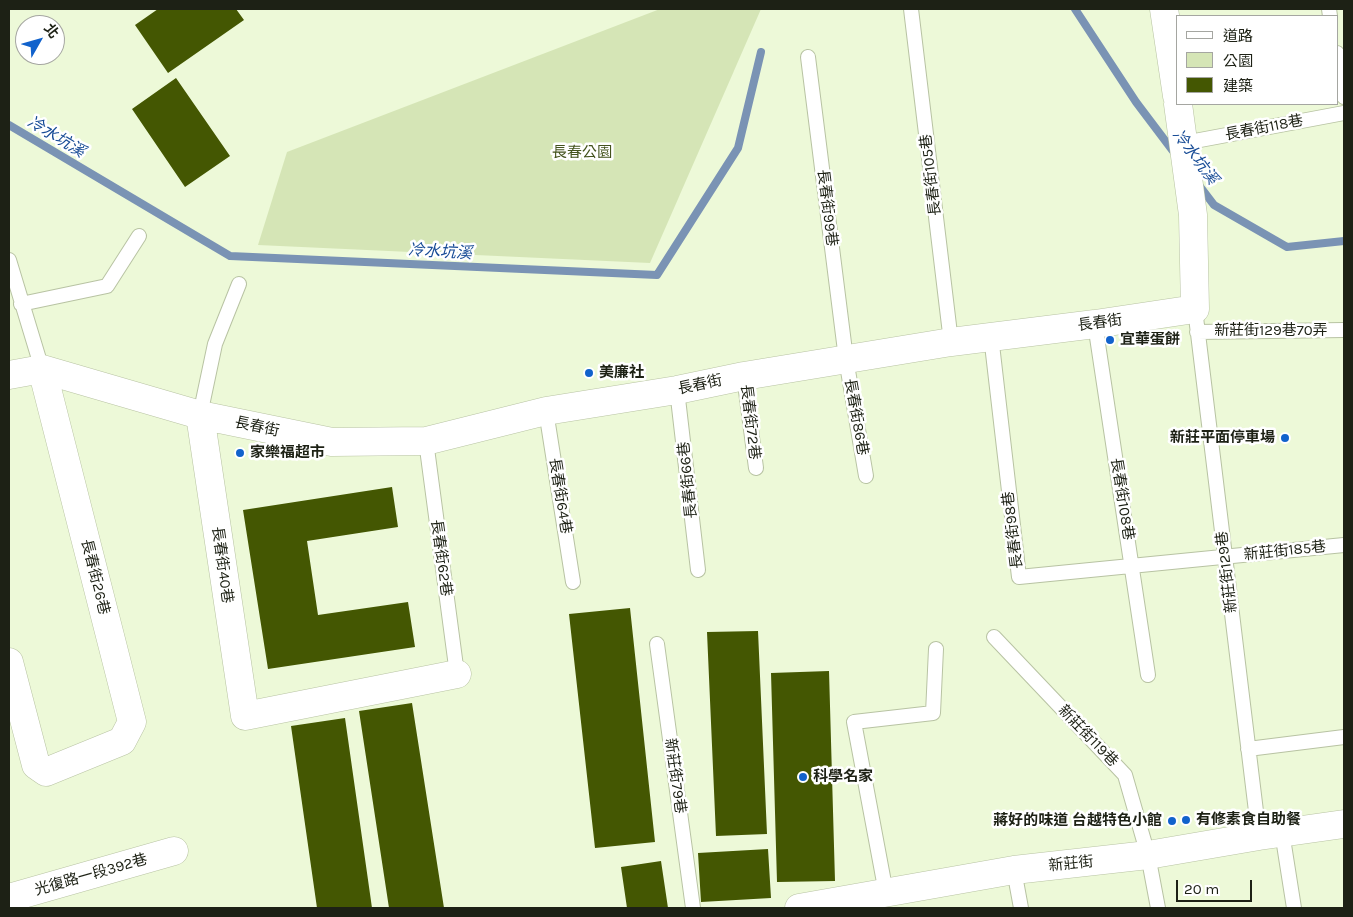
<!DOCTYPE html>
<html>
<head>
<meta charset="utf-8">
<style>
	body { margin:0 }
	#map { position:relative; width:1353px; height:917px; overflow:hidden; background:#edf9d8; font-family:Karla,"Noto Sans TC",sans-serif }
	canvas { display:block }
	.frame { position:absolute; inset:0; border:10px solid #1d2115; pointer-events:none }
	.legend { position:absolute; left:1176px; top:15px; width:162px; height:90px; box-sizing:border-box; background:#fff; border:1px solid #a5a6a1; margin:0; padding:6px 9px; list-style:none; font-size:15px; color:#1d2115 }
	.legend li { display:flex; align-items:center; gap:10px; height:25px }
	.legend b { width:25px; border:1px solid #a5a6a1 }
	.north { position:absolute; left:15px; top:15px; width:50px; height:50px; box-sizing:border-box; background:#fff; border:1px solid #a5a6a1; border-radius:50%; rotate:52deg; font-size:14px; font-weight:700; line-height:20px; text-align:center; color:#1d2115 }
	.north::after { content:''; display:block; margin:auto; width:18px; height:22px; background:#1162cc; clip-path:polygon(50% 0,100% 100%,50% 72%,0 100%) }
	.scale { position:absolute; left:1176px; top:880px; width:76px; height:22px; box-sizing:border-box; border:2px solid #1d2115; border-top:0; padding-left:6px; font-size:15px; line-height:18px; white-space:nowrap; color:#1d2115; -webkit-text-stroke:4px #fff; paint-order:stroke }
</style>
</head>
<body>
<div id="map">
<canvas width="1353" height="917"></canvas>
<div class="frame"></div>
<ul class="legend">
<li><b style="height:6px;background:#fff"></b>道路</li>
<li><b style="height:14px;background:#d5e5b6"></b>公園</li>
<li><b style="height:14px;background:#445702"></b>建築</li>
</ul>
<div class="north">北</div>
<div class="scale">20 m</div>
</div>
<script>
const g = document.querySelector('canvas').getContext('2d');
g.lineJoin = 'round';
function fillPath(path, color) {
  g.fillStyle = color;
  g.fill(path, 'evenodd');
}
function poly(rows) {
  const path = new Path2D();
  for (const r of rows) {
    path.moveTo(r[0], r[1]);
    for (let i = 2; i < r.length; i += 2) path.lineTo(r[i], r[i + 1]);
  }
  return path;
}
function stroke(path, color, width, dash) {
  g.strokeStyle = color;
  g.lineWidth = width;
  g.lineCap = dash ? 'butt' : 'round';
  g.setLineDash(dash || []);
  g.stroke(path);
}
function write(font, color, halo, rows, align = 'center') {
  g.font = font + ' Karla,"Noto Sans TC",sans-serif';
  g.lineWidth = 5;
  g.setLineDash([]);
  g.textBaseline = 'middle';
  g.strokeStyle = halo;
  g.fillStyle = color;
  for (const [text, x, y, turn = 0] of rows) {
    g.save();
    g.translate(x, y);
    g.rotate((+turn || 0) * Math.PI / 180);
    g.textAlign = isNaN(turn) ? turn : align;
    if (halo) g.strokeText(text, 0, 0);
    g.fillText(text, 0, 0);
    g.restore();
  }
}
const green = poly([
	[660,9,761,9,650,263,258,245,287,152]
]);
const stream = poly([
	[1075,9,1136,102,1176,155],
	[9,125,230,256,657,275,738,148,761,52],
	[1198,184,1214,205,1287,247,1344,241]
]);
const building = poly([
	[158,9,236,9,244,20,168,73,135,25],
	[176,78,230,156,185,187,132,109],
	[392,487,398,527,307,541,318,615,408,602,415,647,268,669,243,510],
	[630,608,655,842,595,848,569,614],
	[758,631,767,834,716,836,707,632],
	[829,671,835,881,777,882,771,673],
	[412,703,444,908,389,908,359,711],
	[345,718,372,908,317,908,291,726],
	[768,849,771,898,701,902,698,853],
	[661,861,668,908,627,908,621,867]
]);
const lane = poly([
	[911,9,951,342],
	[1329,9,1330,16],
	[1337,53,1344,97],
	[808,57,846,359,866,476],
	[1184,143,1344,113],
	[9,260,42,369],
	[21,304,107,286,139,236],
	[1195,309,1259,836],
	[1095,324,1148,675],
	[1197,332,1344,330],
	[991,336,1019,577,1344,545],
	[744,376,756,468],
	[677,390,698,570],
	[546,411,573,582],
	[200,415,215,344,239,284],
	[426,441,457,674],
	[994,637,1125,775,1148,855,1158,908],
	[657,644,693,908],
	[1248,749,1344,737],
	[1282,832,1294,908],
	[1014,870,1021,908],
	[886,893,854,722,933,713,936,649]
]);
const street = poly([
	[1164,9,1177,96],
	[9,375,42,369,200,415,332,442,426,441,546,411,677,390,744,376,951,342,1095,324,1195,309,1193,215,1178,104],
	[200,415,245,716,457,674],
	[9,662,36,765,46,772,122,741,132,722,42,369],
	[9,898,174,851],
	[799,908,1014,870,1148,855,1259,836,1344,824]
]);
const markers = [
	[1110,340,5,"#1162cc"],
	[589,373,5,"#1162cc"],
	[1285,438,5,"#1162cc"],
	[240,453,5,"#1162cc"],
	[803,777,5,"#1162cc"],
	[1186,820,5,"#1162cc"],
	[1172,821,5,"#1162cc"]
];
const streetNames = [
	["長春街118巷",1264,128,-11],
	["長春街105巷",931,175,-97],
	["長春街99巷",827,208,83],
	["長春街",1100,323,-8],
	["新莊街129巷70弄",1271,331],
	["長春街",700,385,-12],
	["長春街86巷",856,417,80],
	["長春街72巷",750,422,83],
	["長春街",257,427,12],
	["長春街66巷",688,480,-96],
	["長春街64巷",560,496,81],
	["長春街108巷",1122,499,81],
	["長春街98巷",1013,530,-97],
	["新莊街185巷",1285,551,-6],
	["長春街62巷",441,558,82],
	["長春街40巷",222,565,82],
	["新莊街129巷",1227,572,-97],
	["長春街26巷",95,577,76],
	["新莊街119巷",1088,736,46],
	["新莊街79巷",675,776,82],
	["新莊街",1071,864,-6],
	["光復路一段392巷",91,875,-16]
];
const parkNames = [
	["長春公園",582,153]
];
const poiNames = [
	["宜華蛋餅",1120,340],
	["美廉社",599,373],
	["新莊平面停車場",1275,438,"right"],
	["家樂福超市",250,453],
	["科學名家",813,777],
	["有修素食自助餐",1196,820],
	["蔣好的味道 台越特色小館",1162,821,"right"]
];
const waterNames = [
	["冷水坑溪",56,137,31],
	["冷水坑溪",1195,157,53],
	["冷水坑溪",440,252,3]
];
fillPath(green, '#d5e5b6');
stroke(stream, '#7a93b4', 8);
fillPath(building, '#445702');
stroke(lane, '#b8c3a3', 16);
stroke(street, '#b8c3a3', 29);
stroke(lane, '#fff', 14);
stroke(street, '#fff', 28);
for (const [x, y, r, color] of markers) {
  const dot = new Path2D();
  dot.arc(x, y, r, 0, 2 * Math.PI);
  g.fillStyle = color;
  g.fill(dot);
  stroke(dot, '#fff', 2);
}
write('15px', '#1d2115', '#fff', streetNames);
write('15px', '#44531e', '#fff', parkNames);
write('bold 15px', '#1d2115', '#fff', poiNames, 'left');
write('italic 16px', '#184c96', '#fff', waterNames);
</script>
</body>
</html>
